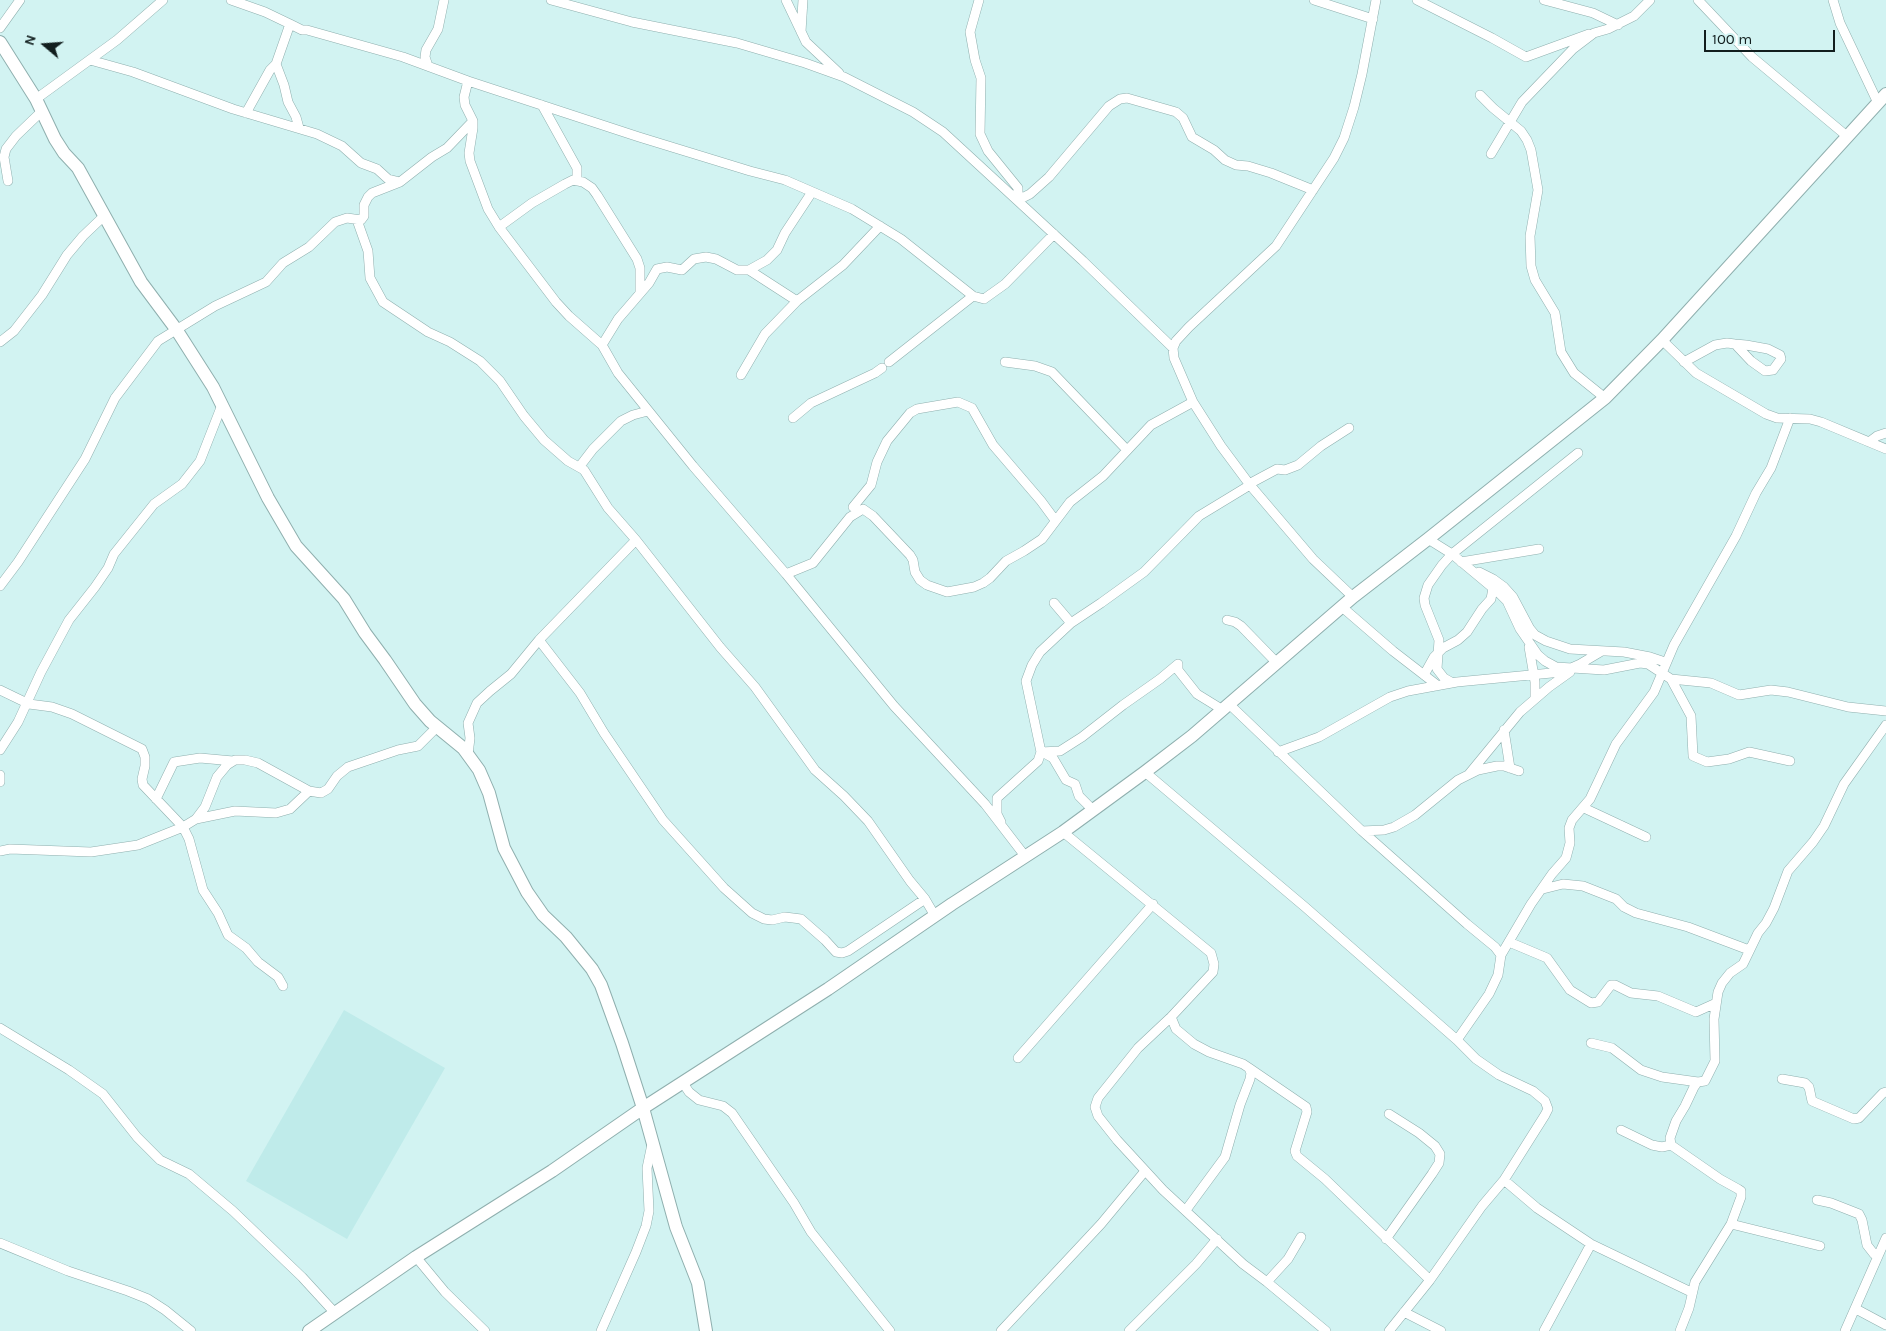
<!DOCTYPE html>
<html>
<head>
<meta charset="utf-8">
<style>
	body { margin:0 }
	#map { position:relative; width:1886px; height:1331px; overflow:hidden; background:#d2f3f2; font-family:Karla,sans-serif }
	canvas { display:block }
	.north { position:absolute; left:20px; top:20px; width:50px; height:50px; -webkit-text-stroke:4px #d2f3f2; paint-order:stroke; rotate:288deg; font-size:14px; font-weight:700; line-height:20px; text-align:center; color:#121e1e }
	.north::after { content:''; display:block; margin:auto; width:18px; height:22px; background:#121e1e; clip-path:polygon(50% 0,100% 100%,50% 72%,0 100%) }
	.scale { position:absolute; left:1704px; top:30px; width:131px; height:22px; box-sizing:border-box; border:2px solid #121e1e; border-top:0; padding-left:6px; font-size:15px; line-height:18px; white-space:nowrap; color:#121e1e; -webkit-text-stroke:4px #d2f3f2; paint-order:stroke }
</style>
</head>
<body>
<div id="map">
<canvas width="1886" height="1331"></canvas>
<div class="north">N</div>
<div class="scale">100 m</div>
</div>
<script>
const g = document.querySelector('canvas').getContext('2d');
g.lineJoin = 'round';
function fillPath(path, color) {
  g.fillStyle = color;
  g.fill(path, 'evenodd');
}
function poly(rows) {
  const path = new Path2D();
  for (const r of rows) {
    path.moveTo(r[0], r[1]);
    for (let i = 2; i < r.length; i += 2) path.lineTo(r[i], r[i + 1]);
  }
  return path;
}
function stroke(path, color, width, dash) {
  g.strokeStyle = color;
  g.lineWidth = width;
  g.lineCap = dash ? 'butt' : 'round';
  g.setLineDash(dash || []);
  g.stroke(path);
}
const built = poly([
	[344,1010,445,1068,347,1239,246,1181]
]);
const street = poly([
	[231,0,265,12,290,24],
	[551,0,632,22,737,43,805,63,844,77,913,112,943,132,1083,261,1173,348],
	[786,0,806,42,839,73],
	[979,0,970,32,975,60,981,78,980,134,988,151,1018,188,1018,200],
	[1314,0,1373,19],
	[1417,0,1492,38,1526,57,1589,34],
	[1544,0,1593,13,1618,25],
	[1698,0,1752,57,1848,137],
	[1833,0,1840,23,1878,103],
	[0,28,20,0],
	[801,32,803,0],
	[90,60,133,72,233,109,317,134,342,146,361,163,377,169,388,179,400,182],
	[276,64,284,85,288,102,296,117,299,128],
	[428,66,425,57,426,50,438,29,444,0],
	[468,81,464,97,465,105,473,121,473,128,469,153,470,161,488,209,499,227,556,302,569,316,602,345,618,373,693,466,786,574,894,706,985,804,1025,856],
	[1480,95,1493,108,1521,131,1527,140,1531,150,1538,190,1530,236,1531,266,1535,280,1555,313,1561,352,1574,373,1605,398],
	[36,99,117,40,163,0],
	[542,105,577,168,577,180],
	[246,113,270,70,276,64,290,24,302,30,307,30,403,57,468,81,639,137,750,171,785,180,852,209,901,239,973,296,984,299,1005,284,1054,234],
	[1491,154,1522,102,1573,49,1594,33,1608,29,1634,16,1650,0],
	[8,181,4,157,6,149,16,136,42,111],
	[1018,200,1030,194,1049,177,1109,106,1120,99,1127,98,1176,112,1183,118,1192,137,1214,150,1225,160,1236,165,1248,166,1271,173,1313,190],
	[357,220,368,251,370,278,383,302,428,332,450,342,480,361,500,381,524,416,544,440,568,461,584,470,608,508,636,540,720,647,755,687,815,770,844,796,868,821,910,881,925,899,935,916],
	[499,227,532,203,565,184,573,180,583,182,592,188,597,195,637,259,640,268,640,292],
	[749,270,797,301],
	[1662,340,1696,373,1766,414,1777,418,1810,419,1821,422,1886,449],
	[0,342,14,331,42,295,67,255,83,236,104,216],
	[602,345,618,319,649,283,657,269,667,267,682,270,694,259,706,257,716,259,737,270,749,270,767,260,777,250,785,233,812,192],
	[889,362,973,296],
	[1005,362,1035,366,1052,372,1127,450],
	[1684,362,1715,345,1727,343,1735,344,1746,345,1768,349,1780,355,1781,359,1773,370,1765,371,1751,361,1735,344],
	[741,375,765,334,797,301,843,265,880,226],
	[793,418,811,403,875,373,882,368],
	[1869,442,1877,436,1886,433],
	[580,466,593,449,621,421,633,415,648,411],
	[1249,484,1277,469,1285,470,1298,465,1321,446,1349,428],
	[853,507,871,485,877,462,887,441,910,413,917,409,958,402,972,408,993,445,1041,501,1055,520],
	[1428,539,1452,554,1500,594,1507,601,1520,629,1538,655,1545,661,1556,667,1604,670,1640,663,1648,664,1671,679,1711,683,1739,695,1771,690,1788,692,1848,707,1886,711],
	[1461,562,1539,549],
	[1479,572,1493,579,1504,587,1513,597,1530,629,1535,635,1546,641,1570,649,1624,652,1650,657,1665,662],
	[786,574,813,563,850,517,863,509,873,516,910,555,913,560,915,572,920,580,927,585,947,592,974,587,983,583,990,578,1006,561,1024,551,1042,539,1070,502,1103,476,1151,425,1193,402],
	[0,586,18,562,85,459,115,398,158,341,215,306,266,282,283,263,309,247,335,222,347,218,361,220,364,216,364,205,368,197,372,193,400,182,432,157,447,148,473,121],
	[1353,597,1313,559,1250,485,1221,446,1193,402,1174,358,1173,348,1176,341,1189,327,1276,246,1334,158,1344,138,1354,107,1362,74,1376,0],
	[1054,603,1071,623],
	[1342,607,1393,651,1437,685],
	[1227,620,1235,622,1241,626,1277,663],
	[539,640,580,693,604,733,663,820,724,888,752,913,764,919,772,920,785,917,801,919,825,940,836,952,842,953,848,951,925,899],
	[1529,647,1535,682,1535,698],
	[1424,675,1434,657,1443,648,1458,640,1467,632,1482,609,1491,599,1493,588],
	[1671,679,1691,716,1693,756,1707,762,1729,759,1749,752,1790,761],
	[1451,682,1444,678,1437,669,1439,640,1425,605,1424,598,1428,585,1442,565,1452,554,1578,453],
	[0,690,29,704,52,707,72,714,142,749,145,757,145,766,142,779,143,785,183,827,189,839,203,890,218,913,228,935,246,948,258,962,278,977,283,986],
	[1229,704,1362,831,1467,924,1495,947,1501,955,1498,975,1489,994,1457,1040],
	[1504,730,1510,768],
	[0,750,18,722,41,672,69,620,95,587,108,568,114,554,154,504,182,484,200,461,222,405],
	[1041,752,1060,751,1082,737,1123,705,1160,679,1178,664,1178,670,1197,694,1223,710],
	[1278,752,1319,737,1390,697,1408,691,1457,682,1562,672,1580,664,1602,651],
	[1044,753,1053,758,1066,780,1075,784,1079,796,1093,810],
	[468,755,470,738,468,723,477,703,490,691,511,674,539,640,636,540],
	[1145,772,1305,907,1457,1040,1476,1059,1499,1075,1533,1091,1545,1101,1548,1109,1545,1115,1504,1180,1482,1206,1430,1280,1389,1331],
	[1469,774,1520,712,1549,687,1570,672],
	[0,775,0,782],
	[156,799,174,762,200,758,233,761],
	[1584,808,1646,837],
	[196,819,235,811,276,813,290,809,309,791],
	[1001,822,997,814,997,798,1038,761,1041,752,1026,681,1032,665,1040,652,1071,623,1101,603,1144,572,1199,516,1250,485],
	[1362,831,1384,830,1394,827,1415,815,1458,780,1478,770,1497,766,1504,766,1519,771],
	[1063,832,1211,953,1214,964,1213,972,1171,1017,1138,1048,1098,1098,1095,1107,1098,1116,1117,1140,1163,1190,1243,1264,1267,1282,1326,1331],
	[0,851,10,849,91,852,138,845,183,827,196,819,205,807,217,777,227,765,235,760,245,760,258,763,309,791,321,793,328,789,337,776,348,767,398,750,418,746,437,727],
	[1543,889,1563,884,1583,886,1616,899,1624,907,1636,913,1688,927,1749,950],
	[1509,942,1547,958,1570,990,1591,1003,1598,1002,1611,985,1615,985,1631,993,1658,996,1696,1012,1716,1003],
	[1501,955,1531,904,1552,874,1566,858,1570,843,1569,828,1572,820,1590,799,1616,744,1654,692,1674,645,1736,536,1756,493,1771,468,1790,418],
	[1171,1017,1176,1029,1194,1044,1209,1052,1243,1064,1249,1068,1251,1073,1250,1079,1240,1105,1225,1157,1186,1210],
	[0,1028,69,1070,103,1094,137,1137,160,1160,189,1174,233,1211,302,1277,335,1313],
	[1591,1043,1612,1048,1641,1070,1662,1077,1698,1082],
	[1018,1058,1153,904],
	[1249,1068,1306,1107,1307,1112,1295,1151,1297,1156,1325,1179,1430,1280],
	[1782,1079,1805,1083,1809,1087,1812,1101,1854,1119,1859,1118,1883,1093,1886,1092],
	[683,1083,689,1092,699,1100,723,1106,732,1113,794,1203,811,1232,890,1331],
	[1621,1130,1652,1145,1662,1147,1671,1145],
	[1504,1180,1537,1208,1591,1244,1691,1292],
	[1817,1200,1831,1203,1859,1214,1862,1220,1867,1245,1874,1254,1878,1256],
	[1731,1224,1820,1246],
	[1386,1239,1432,1174,1439,1163,1440,1154,1435,1146,1419,1133,1389,1114],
	[0,1243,68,1271,128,1291,148,1299,165,1310,191,1331],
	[416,1257,445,1292,485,1331],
	[1267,1282,1288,1259,1301,1237],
	[1856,1309,1886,1325],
	[1404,1312,1441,1331],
	[601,1331,636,1252,646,1226,649,1211,647,1168,652,1144],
	[1001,1331,1101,1224,1145,1171],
	[1129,1331,1196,1264,1217,1239],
	[1544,1331,1591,1244],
	[1680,1331,1689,1308,1695,1282,1731,1224,1741,1197,1741,1191,1738,1189,1720,1179,1671,1145,1670,1138,1676,1121,1685,1106,1694,1087,1698,1082,1705,1081,1715,1061,1714,1019,1718,992,1722,983,1730,973,1743,964,1745,960,1758,933,1766,923,1774,908,1788,871,1813,842,1824,826,1844,784,1886,725],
	[1845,1331,1886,1238]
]);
const secondary = poly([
	[0,42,36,99,55,139,64,153,78,168,141,282,176,329,213,387,268,498,296,546,344,599,365,633,385,660,415,704,430,721,463,748,479,770,489,793,504,848,527,892,543,915,566,937,592,969,601,985,622,1043,643,1108,676,1227,698,1283,706,1331],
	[309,1331,416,1257,552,1171,643,1108,828,989,952,904,1063,832,1145,772,1192,736,1353,597,1428,539,1605,398,1662,340,1886,94]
]);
fillPath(built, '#bfebea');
stroke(street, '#8fafae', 10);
stroke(secondary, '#8fafae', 14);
stroke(street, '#fff', 9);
stroke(secondary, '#fff', 12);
</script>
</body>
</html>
